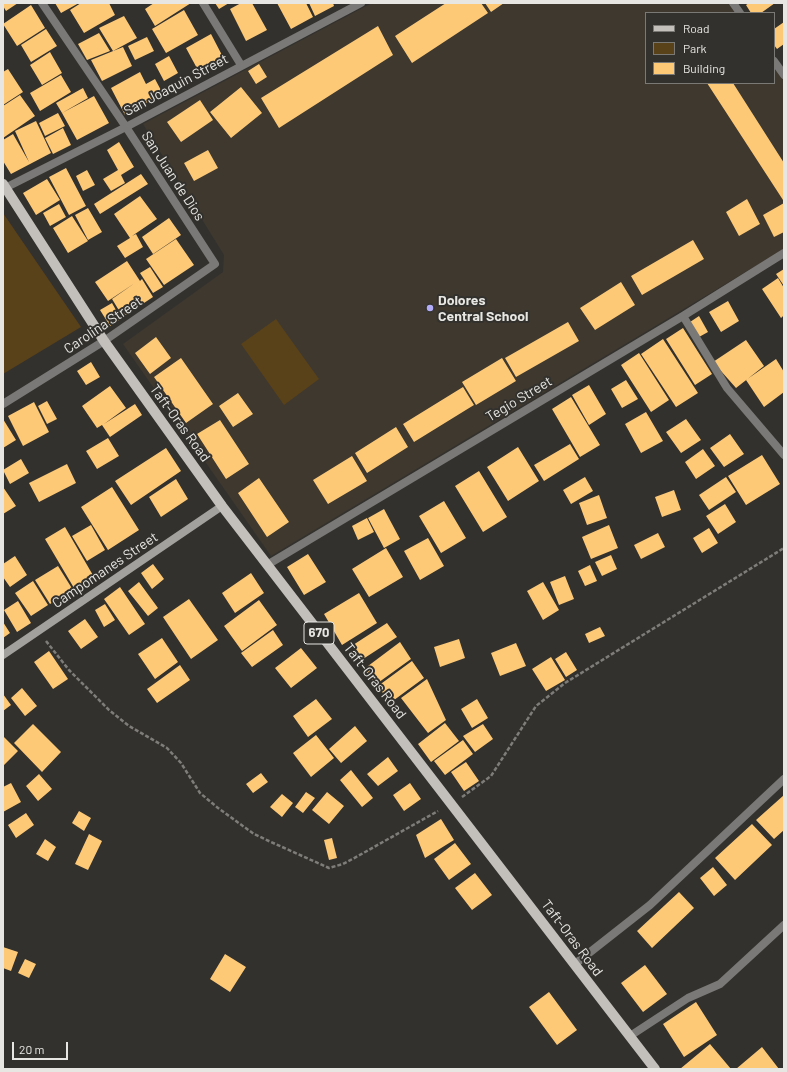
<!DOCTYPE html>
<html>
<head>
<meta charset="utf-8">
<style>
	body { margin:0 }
	#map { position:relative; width:787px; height:1072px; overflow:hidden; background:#33312d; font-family:Barlow,sans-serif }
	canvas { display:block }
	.frame { position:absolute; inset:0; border:4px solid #e7e6e3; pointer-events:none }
	.legend { position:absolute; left:645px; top:12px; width:130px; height:72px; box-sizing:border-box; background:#33312d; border:1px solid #7b7976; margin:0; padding:5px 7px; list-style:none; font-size:12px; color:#e7e6e3 }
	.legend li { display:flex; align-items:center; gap:8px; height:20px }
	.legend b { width:20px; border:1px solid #7b7976 }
	.scale { position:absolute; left:12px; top:1042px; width:56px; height:18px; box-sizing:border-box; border:2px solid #e7e6e3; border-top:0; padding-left:5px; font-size:12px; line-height:14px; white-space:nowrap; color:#e7e6e3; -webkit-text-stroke:3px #33312d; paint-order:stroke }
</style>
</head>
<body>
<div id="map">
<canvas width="787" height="1072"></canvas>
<div class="frame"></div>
<ul class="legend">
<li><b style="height:5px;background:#c3c0bc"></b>Road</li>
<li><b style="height:11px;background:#594119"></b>Park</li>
<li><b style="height:11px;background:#fdc977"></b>Building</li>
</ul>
<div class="scale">20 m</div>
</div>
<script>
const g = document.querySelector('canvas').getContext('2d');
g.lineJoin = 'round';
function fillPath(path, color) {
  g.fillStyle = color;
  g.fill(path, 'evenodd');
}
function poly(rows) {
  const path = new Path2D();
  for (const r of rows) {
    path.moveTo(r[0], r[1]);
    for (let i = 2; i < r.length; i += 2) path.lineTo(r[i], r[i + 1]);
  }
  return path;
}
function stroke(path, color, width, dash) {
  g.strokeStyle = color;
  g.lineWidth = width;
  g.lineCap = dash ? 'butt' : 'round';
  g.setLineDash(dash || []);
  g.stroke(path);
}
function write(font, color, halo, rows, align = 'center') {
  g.font = font + ' Barlow,sans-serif';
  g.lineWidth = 4;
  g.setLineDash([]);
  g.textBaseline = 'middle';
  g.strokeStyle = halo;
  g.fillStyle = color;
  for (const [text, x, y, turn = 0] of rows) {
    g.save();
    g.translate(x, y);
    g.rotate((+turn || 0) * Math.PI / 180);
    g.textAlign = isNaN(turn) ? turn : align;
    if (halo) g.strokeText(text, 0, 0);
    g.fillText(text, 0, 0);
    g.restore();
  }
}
const built = poly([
	[372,3,728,3,735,13,646,13,646,83,774,83,774,67,784,81,784,249,271,556,123,344,223,272,224,255,143,124]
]);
const green = poly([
	[3,213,81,327,3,374],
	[276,319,319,379,284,405,241,344]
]);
const building = poly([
	[3,3,18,3,6,11,3,6],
	[55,3,79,3,61,13],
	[81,3,109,3,115,15,84,33,70,10],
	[154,3,191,3,155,26,145,9],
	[215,3,229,3,219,9],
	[241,3,252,3,267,30,246,41,230,9],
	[277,3,306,3,313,17,291,29],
	[309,3,333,3,334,6,315,16],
	[446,3,481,3,488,13,412,63,395,36],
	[485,3,504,3,491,12],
	[749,3,775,3,761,13,751,13,746,5],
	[31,5,45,28,17,46,3,24],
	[184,10,198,35,166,53,152,29],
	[124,16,137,38,113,51,99,28],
	[784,22,784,44,777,49,774,45,774,29],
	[378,26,393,55,279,128,261,98],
	[46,29,57,46,31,62,21,45],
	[99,33,110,51,87,60,78,44],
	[211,34,224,59,199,72,186,48],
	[147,37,154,51,135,60,128,46],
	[123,47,132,66,102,81,91,60],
	[50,52,62,73,42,85,30,65],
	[169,56,178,73,164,81,155,64],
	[259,64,267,77,256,84,248,71],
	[8,69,23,92,3,105,3,72],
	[140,72,146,84,155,79,163,94,125,115,111,88],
	[61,75,71,92,40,111,30,93],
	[707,83,733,83,784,163,784,199,783,200],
	[241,87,262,113,231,138,210,112],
	[83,88,88,98,62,113,56,103],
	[20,95,35,116,3,138,3,106],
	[94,96,109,123,77,140,62,113],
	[200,100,213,120,181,142,167,122],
	[58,113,65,126,45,136,39,123],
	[36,121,51,153,11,174,3,161,3,140,13,134,29,162,15,131],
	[63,128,71,145,53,154,45,138],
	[119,142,134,167,121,175,125,183,111,191,103,179,118,170,107,150],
	[208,150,218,168,194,181,184,163],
	[66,168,86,206,69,215,49,177],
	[87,170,95,185,83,191,76,176],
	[141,174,148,184,100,214,94,204],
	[47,179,60,200,36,215,23,193],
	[140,196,157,219,132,236,136,234,143,247,125,258,117,246,130,238,114,214],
	[747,199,760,224,739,236,726,212],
	[784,203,784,232,774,237,763,215],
	[59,204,66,217,50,226,43,213],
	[88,208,102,232,88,240,75,215],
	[72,216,88,241,68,253,53,228],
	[169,218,181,235,153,254,142,237],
	[176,239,194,265,164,285,146,259],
	[693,240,704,259,642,295,631,276],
	[127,261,140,281,142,279,153,297,123,317,112,299,135,283,108,301,95,282],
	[150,267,163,287,153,293,140,273],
	[784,269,784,286,776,274],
	[778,278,784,288,784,315,781,318,762,289],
	[621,282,635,305,595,330,580,308],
	[728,301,739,321,721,332,709,312],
	[112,303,121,319,110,326,100,310],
	[699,316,708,332,699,337,690,322],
	[568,322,579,341,516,377,505,358],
	[683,328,712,374,695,385,666,339],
	[156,337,171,358,150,374,135,353],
	[663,339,698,393,676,407,641,354],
	[746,340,764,366,736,388,713,362],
	[639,353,669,400,651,412,621,365],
	[181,358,213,404,186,423,154,377],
	[502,358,516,381,476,405,462,382],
	[776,359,784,372,784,392,764,407,746,380],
	[91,362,100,377,86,385,77,371],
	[626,380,638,399,622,408,611,389],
	[589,385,606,414,589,425,572,395],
	[110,386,126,408,104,424,135,404,142,415,110,437,102,425,97,428,82,406],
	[463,387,474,405,414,442,403,424],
	[238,393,253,414,233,427,219,406],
	[571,397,600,445,580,457,552,409],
	[47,401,57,419,47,424,38,406],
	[34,402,49,432,23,446,8,416],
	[646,412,663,441,641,453,625,424],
	[3,419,16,440,3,448],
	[686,419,701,440,681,453,666,432],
	[220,420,249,464,226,479,197,434],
	[396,427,408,447,367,473,355,453],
	[730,434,744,454,724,467,710,448],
	[108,438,119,456,97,469,86,451],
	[570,444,579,459,544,481,534,465],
	[518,447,539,481,508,501,487,467],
	[166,448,181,471,131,505,115,481],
	[703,449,715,466,696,479,685,462],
	[762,455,780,484,746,505,728,476],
	[352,456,367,481,328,504,313,480],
	[21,459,29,473,10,484,3,470],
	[67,464,76,483,39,502,29,483],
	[479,471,507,517,483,532,455,486],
	[585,477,593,491,571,504,563,490],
	[726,477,736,492,709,510,699,495],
	[259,478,289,522,267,537,238,493],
	[176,479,188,499,161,517,149,497],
	[3,487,16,506,3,514],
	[112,487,139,530,108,550,81,507],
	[674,490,681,510,662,517,655,497],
	[599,495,607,518,587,525,579,503],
	[444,501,466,538,441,553,419,516],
	[725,504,736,522,718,534,706,516],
	[384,509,400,539,384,548,368,518],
	[367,518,374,532,358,540,352,526],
	[91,525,105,550,87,561,72,536],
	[609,525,618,548,591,559,582,537],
	[65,527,94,577,74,588,45,539],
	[709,528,718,543,702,553,693,538],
	[658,533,665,547,641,559,634,545],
	[428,538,444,566,420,580,404,551],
	[386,548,403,577,369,597,352,569],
	[308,554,326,582,304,595,287,567],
	[611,555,617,569,602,576,595,562],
	[15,556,27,575,10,587,3,577,3,564],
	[153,564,164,579,152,589,141,573],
	[590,565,597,581,585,586,578,571],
	[58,566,73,590,50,604,35,580],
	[251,573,264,593,235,613,222,593],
	[565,576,574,599,559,605,550,582],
	[33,581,48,605,31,616,15,593],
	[139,582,158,608,148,616,128,591],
	[543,582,559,610,543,620,527,591],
	[120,587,145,624,129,635,104,599],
	[359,593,377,623,342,645,324,614],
	[189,599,218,640,191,659,163,617],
	[259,600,277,625,242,651,224,626],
	[18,601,31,623,17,632,4,610],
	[105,604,115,620,104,627,95,610],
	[85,619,98,637,81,649,68,631],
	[3,622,10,633,3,638],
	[387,623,397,637,363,659,353,645],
	[600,627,605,636,589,643,585,634],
	[273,630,283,645,252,667,241,653],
	[162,638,178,662,155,679,138,654],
	[459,639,465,658,440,667,434,647],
	[400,642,411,659,375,685,364,669],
	[516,643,526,666,500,676,491,653],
	[301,648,317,668,291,688,275,668],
	[49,651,68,679,53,689,34,662],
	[566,652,577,670,566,677,555,659],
	[551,657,565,680,546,691,532,669],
	[412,661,424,678,390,703,378,686],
	[180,665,190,680,157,703,147,689],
	[427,679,446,720,428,733,401,698],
	[22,688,37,706,25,716,11,698],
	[3,694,11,705,3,711],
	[316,699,332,719,308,737,293,716],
	[477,699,488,718,472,728,461,709],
	[445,723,459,741,431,762,418,744],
	[33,724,61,752,42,772,14,743],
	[483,724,493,739,475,752,463,736],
	[355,726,367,741,341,763,329,749],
	[316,735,334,758,311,777,293,753],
	[3,736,18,751,3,766],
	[463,740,473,754,445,775,434,761],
	[388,757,398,771,378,786,367,774],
	[466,762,479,781,464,791,451,772],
	[351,770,373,798,362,807,340,780],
	[261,773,268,782,253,793,246,784],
	[39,774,52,789,38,801,26,786],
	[11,783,21,802,3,812,3,787],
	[410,783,421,799,404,811,393,795],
	[306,792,315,798,303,813,295,807],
	[327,792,344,806,329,824,312,810],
	[282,794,293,803,282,817,270,807],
	[784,795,784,830,774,839,756,820],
	[79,811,91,818,84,831,72,823],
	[26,813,34,825,16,838,8,825],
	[441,819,454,840,425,858,416,835],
	[752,824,772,845,735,880,715,858],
	[89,834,102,841,88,870,75,864],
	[332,838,337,858,329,860,324,840],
	[45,839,56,847,48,861,36,854],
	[455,843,471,864,449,880,434,859],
	[713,867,727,885,714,896,700,878],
	[475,873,492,895,472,910,455,888],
	[679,892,694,908,652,948,637,931],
	[3,947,18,952,11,971,3,968],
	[225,954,246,967,230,992,210,979],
	[25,959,36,964,29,978,18,973],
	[645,965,667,994,643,1012,621,983],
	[549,992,577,1030,557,1045,529,1007],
	[696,1002,717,1035,684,1057,663,1024],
	[710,1044,731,1069,680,1069],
	[762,1047,779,1069,736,1069]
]);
const path = poly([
	[46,641,69,670,109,710,129,726,167,748,181,763,200,793,218,808,254,834,271,842,329,868,343,864,358,856,438,811],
	[462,797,491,776,536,706,565,683,784,548]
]);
const street = poly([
	[203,3,241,65],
	[733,3,740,13],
	[774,61,784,75],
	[3,189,126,127,361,3],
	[683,316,727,388,784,455],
	[3,404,104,341,215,264,126,127,42,3],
	[267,565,683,316,784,253],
	[575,964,650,905,784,779],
	[630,1036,688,998,720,984,784,925]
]);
const secondary = poly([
	[3,655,222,506]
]);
const primary = poly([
	[3,184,104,341,222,506,655,1069]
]);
const markers = [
	[430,308,4,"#b3adf9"]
];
const shields = [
	[319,633,30]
];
const shieldNames = [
	["670",319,633]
];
const streetNames = [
	["San Joaquin Street",176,85,-28],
	["San Juan de Dios",173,176,57],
	["Carolina Street",103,325,-34],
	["Tegio Street",519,399,-31],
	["Taft-Oras Road",180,423,54],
	["Campomanes Street",105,570,-34],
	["Taft-Oras Road",375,681,52],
	["Taft-Oras Road",572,938,53]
];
const poiNames = [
	["Dolores",438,300],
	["Central School",438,316]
];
fillPath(built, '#3e382f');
fillPath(green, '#594119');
fillPath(building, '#fdc977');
stroke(path, '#7f7d7a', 2.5, [4, 2]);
stroke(street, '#7a7977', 8);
stroke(secondary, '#a3a19e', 8);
stroke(primary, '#c3c0bc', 10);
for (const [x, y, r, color] of markers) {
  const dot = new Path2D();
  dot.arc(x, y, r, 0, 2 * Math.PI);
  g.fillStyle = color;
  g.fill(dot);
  stroke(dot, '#33312d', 1.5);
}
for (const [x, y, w] of shields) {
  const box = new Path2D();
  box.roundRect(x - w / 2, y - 11, w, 22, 3);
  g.fillStyle = '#33312d';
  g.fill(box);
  stroke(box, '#e7e6e3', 1);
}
write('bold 13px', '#e7e6e3', null, shieldNames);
write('14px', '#e7e6e3', '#33312d', streetNames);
write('bold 14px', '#e7e6e3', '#33312d', poiNames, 'left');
</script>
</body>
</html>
